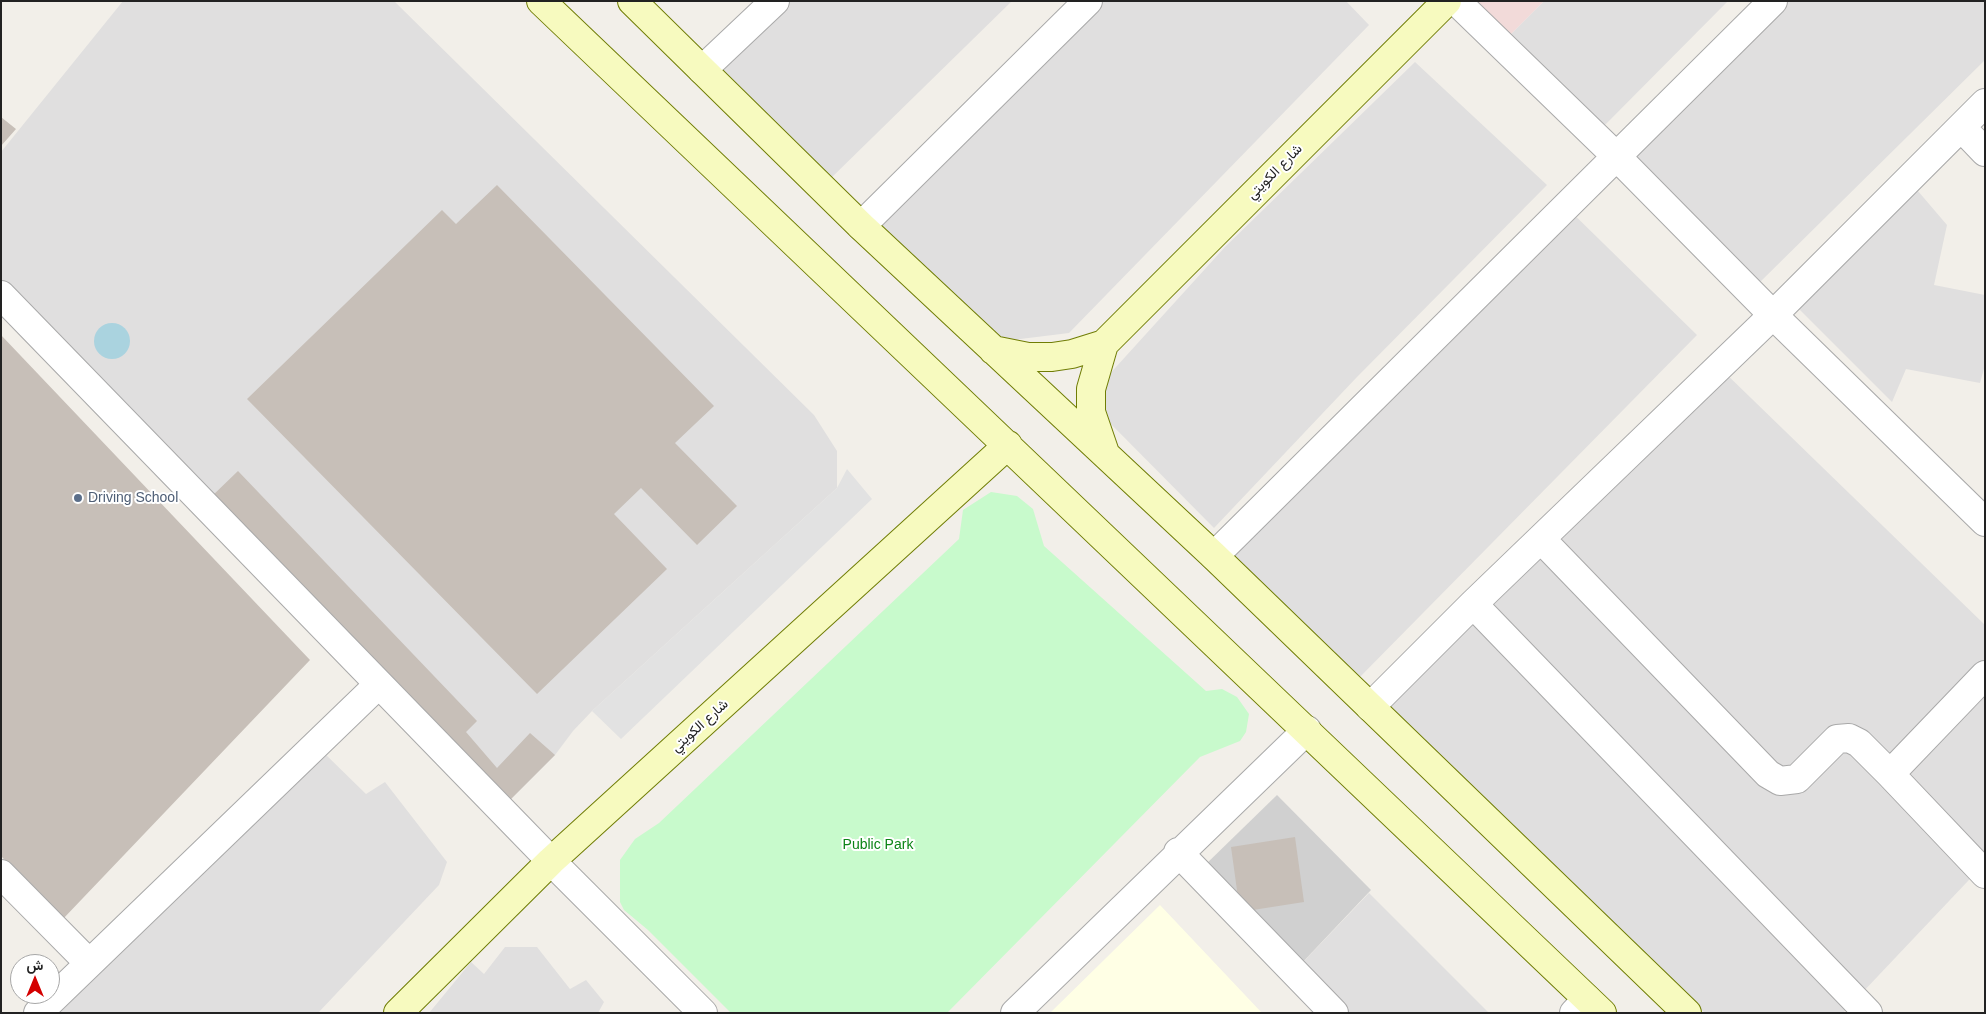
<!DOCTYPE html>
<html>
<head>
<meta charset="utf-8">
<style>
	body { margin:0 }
	#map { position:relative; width:1986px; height:1014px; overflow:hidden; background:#f2efe9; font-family:Helvetica,Vazirmatn,sans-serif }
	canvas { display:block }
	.frame { position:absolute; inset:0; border:2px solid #222; pointer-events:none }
	.north { position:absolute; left:10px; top:954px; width:50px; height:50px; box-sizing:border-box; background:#fff; border:1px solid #a7a7a7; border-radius:50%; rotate:0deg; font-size:14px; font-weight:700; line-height:20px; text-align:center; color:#222 }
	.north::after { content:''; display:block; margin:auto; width:18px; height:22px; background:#d40000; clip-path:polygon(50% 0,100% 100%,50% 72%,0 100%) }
</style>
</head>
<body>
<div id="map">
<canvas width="1986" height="1014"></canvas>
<div class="frame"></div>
<div class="north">ش</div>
</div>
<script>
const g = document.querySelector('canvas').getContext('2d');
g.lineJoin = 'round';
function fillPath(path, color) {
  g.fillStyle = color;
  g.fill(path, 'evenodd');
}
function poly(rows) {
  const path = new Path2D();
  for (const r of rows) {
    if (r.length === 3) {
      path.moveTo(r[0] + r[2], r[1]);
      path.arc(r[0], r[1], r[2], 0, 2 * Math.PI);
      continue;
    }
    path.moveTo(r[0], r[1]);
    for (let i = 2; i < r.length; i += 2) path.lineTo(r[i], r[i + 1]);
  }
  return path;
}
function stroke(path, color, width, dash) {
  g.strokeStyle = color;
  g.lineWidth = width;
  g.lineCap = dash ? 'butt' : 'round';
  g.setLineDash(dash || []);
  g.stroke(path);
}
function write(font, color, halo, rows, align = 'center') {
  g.font = font + ' Helvetica,Vazirmatn,sans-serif';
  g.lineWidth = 4;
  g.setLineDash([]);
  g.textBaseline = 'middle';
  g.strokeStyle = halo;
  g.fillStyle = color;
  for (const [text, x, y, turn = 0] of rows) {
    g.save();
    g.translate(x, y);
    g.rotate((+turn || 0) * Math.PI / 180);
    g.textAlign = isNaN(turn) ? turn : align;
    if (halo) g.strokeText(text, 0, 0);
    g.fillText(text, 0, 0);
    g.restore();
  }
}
const residential = poly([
	[123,1,394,1,814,415,837,451,837,488,592,711,573,731,555,755,504,806,1,289,1,152],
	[759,1,1012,1,828,181,703,56],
	[1099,1,1346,1,1369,25,1069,333,996,342,872,224],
	[1544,1,1728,1,1600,130,1509,36],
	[1788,1,1985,1,1985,60,1755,287,1630,163],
	[1415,62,1547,185,1357,377,1214,528,1099,412,1106,378,1225,247],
	[1906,177,1947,225,1934,285,1985,295,1985,365,1980,383,1906,369,1892,402,1787,297],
	[1556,197,1697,335,1354,683,1213,544],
	[1718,366,1985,625,1985,863,1843,1013,1705,1013,1377,709,1518,581],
	[320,749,366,794,385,782,447,862,439,885,318,1013,49,1013],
	[1369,893,1489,1013,1322,1013,1287,979],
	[505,947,537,947,570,989,586,980,604,1002,598,1013,429,1013,471,962,484,974]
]);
const commercial = poly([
	[1477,1,1544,1,1509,36]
]);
const education = poly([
	[1160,905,1262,1013,1050,1013]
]);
const religious = poly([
	[1277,795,1371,890,1301,964,1203,867]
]);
const park = poly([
	[991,492,1017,496,1033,509,1044,546,1206,691,1222,689,1237,697,1249,714,1246,732,1240,741,1200,757,947,1013,731,1013,648,930,624,910,620,902,620,860,635,839,659,823,959,539,963,510]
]);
const parking = poly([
	[847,469,872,499,621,739,592,711,837,488]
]);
const water = poly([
	[112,341,18]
]);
const building = poly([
	[1,117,16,129,1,146],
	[497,185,714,406,675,443,737,506,697,545,641,488,614,514,667,569,537,694,247,399,442,210,456,224],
	[1,335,310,660,62,920,1,856],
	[238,471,477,721,466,732,497,768,530,733,555,755,504,806,210,498],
	[1295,837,1304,902,1240,912,1231,847]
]);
const street = poly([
	[1456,1,1616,156,1773,315,1985,522],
	[702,70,775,1],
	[1961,127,1985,152],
	[861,226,1088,1],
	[1,295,551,861,703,1013],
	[1541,539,1768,774,1780,781,1797,779,1837,739,1849,738,1859,743,1890,774,1985,874],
	[1214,556,1773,1],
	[1473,604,1868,1013],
	[1370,707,1473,604,1773,315,1985,103],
	[1890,774,1985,675],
	[1178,852,1334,1013],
	[1,874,89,963],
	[38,1013,378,685],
	[1015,1013,1307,730],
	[1574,1013,1587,999]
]);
const secondary = poly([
	[541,1,1602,1013],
	[632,1,861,226,1214,556,1687,1013],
	[1104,344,1091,389,1091,412,1105,453],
	[993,350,1028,357,1052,357,1072,354,1104,344,1447,1],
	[398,1013,551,861,1008,445]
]);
const markers = [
	[78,498,5,"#5c6f8a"]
];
const streetNames = [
	["شارع الكويتي",1275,172,-45],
	["شارع الكويتي",700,726,-42]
];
const serviceNames = [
	["Driving School",88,498]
];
const parkNames = [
	["Public Park",878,845]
];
fillPath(residential, '#e0dfdf');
fillPath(commercial, '#f2dad9');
fillPath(education, '#ffffe5');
fillPath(religious, '#d0d0d0');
fillPath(park, '#c8facc');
fillPath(parking, '#e2e2e2');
fillPath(water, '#aad3df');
fillPath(building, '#c7bfb8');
stroke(street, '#a9a9a9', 30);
stroke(secondary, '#707d05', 30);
stroke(street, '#fff', 28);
stroke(secondary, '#f7fabf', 28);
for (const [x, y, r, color] of markers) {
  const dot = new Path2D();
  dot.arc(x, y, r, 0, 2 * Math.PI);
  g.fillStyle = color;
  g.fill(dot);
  stroke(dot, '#fff', 2);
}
write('14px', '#222', '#fff', streetNames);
write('14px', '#4e5e75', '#fff', serviceNames, 'left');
write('14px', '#0c8416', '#fff', parkNames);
</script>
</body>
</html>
